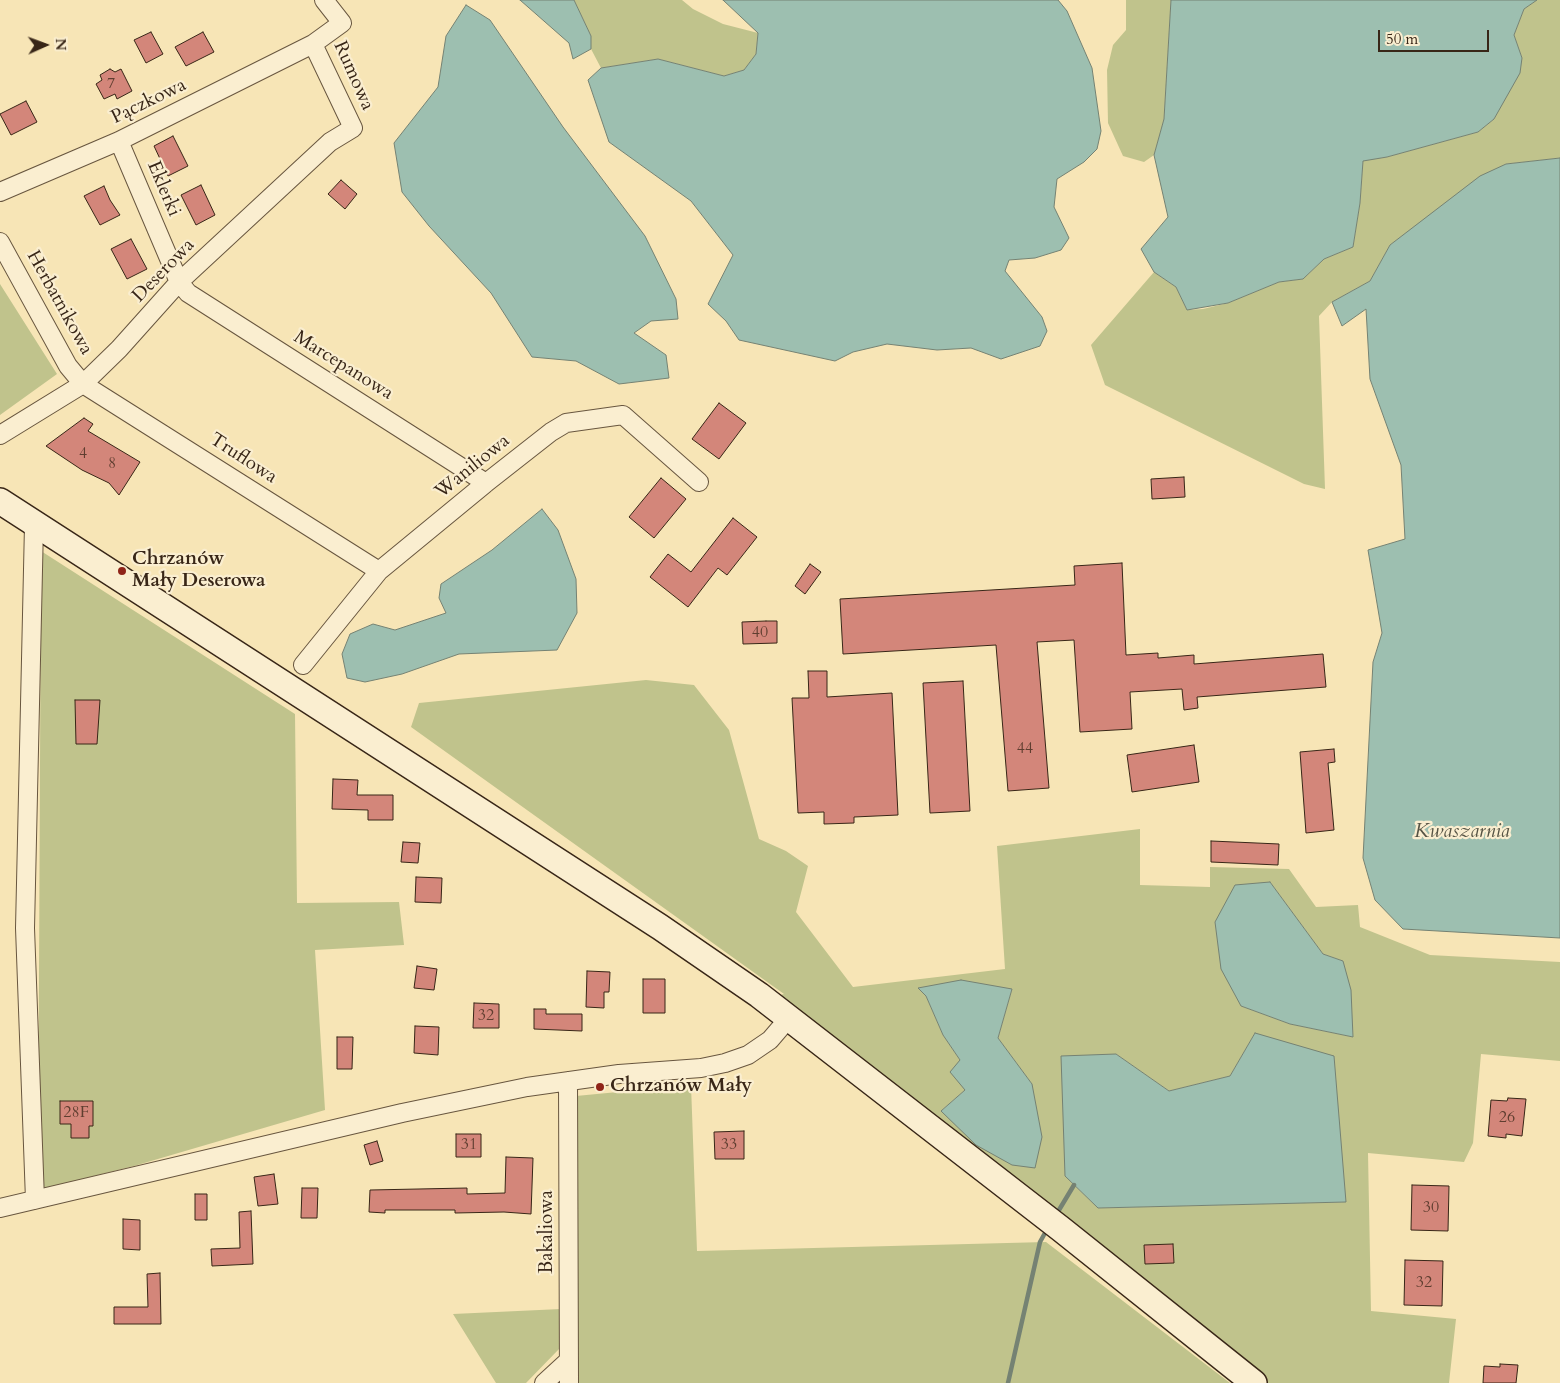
<!DOCTYPE html>
<html>
<head>
<meta charset="utf-8">
<style>
	body { margin:0 }
	#map { position:relative; width:1560px; height:1383px; overflow:hidden; background:#f7e5b6; font-family:Cardo,serif }
	canvas { display:block }
	.north { position:absolute; left:20px; top:20px; width:50px; height:50px; -webkit-text-stroke:4px #faeed0; paint-order:stroke; rotate:88deg; font-size:14px; font-weight:700; line-height:20px; text-align:center; color:#382617 }
	.north::after { content:''; display:block; margin:auto; width:18px; height:22px; background:#382617; clip-path:polygon(50% 0,100% 100%,50% 72%,0 100%) }
	.scale { position:absolute; left:1378px; top:30px; width:111px; height:22px; box-sizing:border-box; border:2px solid #382617; border-top:0; padding-left:6px; font-size:15px; line-height:18px; white-space:nowrap; color:#382617; -webkit-text-stroke:4px #faeed0; paint-order:stroke }
</style>
</head>
<body>
<div id="map">
<canvas width="1560" height="1383"></canvas>
<div class="north">N</div>
<div class="scale">50 m</div>
</div>
<script>
const g = document.querySelector('canvas').getContext('2d');
g.lineJoin = 'round';
function fillPath(path, color) {
  g.fillStyle = color;
  g.fill(path, 'evenodd');
}
function poly(rows) {
  const path = new Path2D();
  for (const r of rows) {
    path.moveTo(r[0], r[1]);
    for (let i = 2; i < r.length; i += 2) path.lineTo(r[i], r[i + 1]);
  }
  return path;
}
function stroke(path, color, width, dash) {
  g.strokeStyle = color;
  g.lineWidth = width;
  g.lineCap = dash ? 'butt' : 'round';
  g.setLineDash(dash || []);
  g.stroke(path);
}
function write(font, color, halo, rows, align = 'center') {
  g.font = font + ' Cardo,serif';
  g.lineWidth = 4.5;
  g.setLineDash([]);
  g.textBaseline = 'middle';
  g.strokeStyle = halo;
  g.fillStyle = color;
  for (const [text, x, y, turn = 0] of rows) {
    g.save();
    g.translate(x, y);
    g.rotate((+turn || 0) * Math.PI / 180);
    g.textAlign = isNaN(turn) ? turn : align;
    if (halo) g.strokeText(text, 0, 0);
    g.fillText(text, 0, 0);
    g.restore();
  }
}
const green = poly([
	[574,0,682,0,693,9,723,24,758,33,756,54,744,70,724,76,658,59,601,68,591,49,591,36],
	[1126,0,1171,0,1164,120,1154,155,1144,162,1123,156,1108,123,1107,70,1113,45,1126,30],
	[1537,0,1560,0,1560,158,1506,164,1390,245,1370,281,1332,302,1319,316,1325,489,1304,484,1105,385,1091,345,1154,272,1176,287,1187,310,1203,309,1228,303,1279,282,1303,279,1324,259,1353,247,1360,203,1363,160,1387,157,1478,132,1494,119,1522,58,1514,35,1524,9],
	[0,284,57,374,0,415],
	[41,551,295,714,297,903,399,902,404,945,315,950,325,1110,134,1166,38,1190],
	[646,680,694,685,729,730,759,839,786,851,808,866,796,912,853,987,1005,969,997,846,1140,829,1140,885,1210,887,1210,867,1289,869,1316,907,1358,905,1360,927,1430,955,1560,962,1560,1061,1481,1054,1473,1143,1464,1162,1368,1153,1371,1311,1456,1319,1449,1383,1267,1383,780,995,784,994,411,727,419,703],
	[1270,882,1323,954,1343,961,1353,1037,1290,1024,1241,1006],
	[919,988,1012,989,998,1038,1032,1084,941,1111,965,1090,960,1060,943,1035,926,996],
	[1255,1033,1345,1202,1098,1208,1065,1176,1116,1054,1169,1091,1230,1076],
	[691,1085,697,1251,1046,1242,1230,1383,575,1383,578,1250,576,1096],
	[561,1309,560,1348,526,1383,496,1383,453,1314]
]);
const water = poly([
	[520,0,574,0,591,36,591,49,573,59,569,43,520,0],
	[723,0,1058,0,1067,11,1092,68,1101,131,1097,149,1084,162,1057,179,1054,207,1069,238,1061,250,1035,258,1009,260,1005,271,1042,317,1047,331,1040,346,1001,359,971,348,937,350,887,344,853,352,835,361,739,340,726,321,708,304,733,255,691,201,609,142,588,80,601,68,658,59,724,76,744,70,756,54,758,33,723,0],
	[1171,0,1537,0,1524,9,1514,35,1522,58,1520,73,1494,119,1478,132,1387,157,1363,161,1360,203,1353,247,1324,259,1303,279,1279,282,1228,303,1187,310,1176,287,1154,272,1141,249,1168,217,1154,155,1164,119,1171,0],
	[466,5,490,20,563,127,645,236,676,299,678,319,651,321,634,333,666,355,669,378,619,384,576,361,532,357,491,293,429,226,402,192,394,143,438,87,446,36,466,5],
	[1560,158,1560,938,1403,929,1375,900,1363,858,1373,662,1382,633,1368,550,1405,539,1401,465,1370,379,1366,309,1342,326,1332,302,1370,281,1390,245,1480,176,1506,164,1560,158],
	[542,509,558,530,576,579,577,613,557,650,459,654,402,674,365,682,347,678,342,654,350,634,373,624,395,630,446,613,439,598,441,584,492,550,542,509],
	[1270,882,1323,954,1343,961,1351,990,1353,1037,1290,1024,1241,1006,1221,969,1215,922,1235,885,1270,882],
	[961,980,1012,989,998,1038,1032,1084,1042,1137,1035,1168,1012,1165,976,1145,941,1111,965,1090,950,1072,960,1060,943,1035,926,996,918,988,961,980],
	[1255,1033,1334,1056,1346,1202,1098,1208,1065,1176,1061,1056,1116,1054,1169,1091,1230,1076,1255,1033]
]);
const stream = poly([
	[1059,1210,1074,1185],
	[1008,1383,1040,1242,1045,1233]
]);
const building = poly([
	[151,32,163,54,146,63,134,40,151,32],
	[203,32,214,52,186,66,175,47,203,32],
	[110,69,115,72,121,69,132,91,117,99,115,94,104,99,96,84,102,80,100,75,110,69],
	[26,101,37,122,11,135,0,114,26,101],
	[173,136,188,166,168,176,154,146,173,136],
	[341,180,357,194,345,209,328,194,341,180],
	[201,185,215,215,196,225,181,195,201,185],
	[104,186,110,200,120,215,100,225,84,196,104,186],
	[131,239,147,269,127,279,111,249,131,239],
	[719,403,746,423,719,459,692,439,719,403],
	[84,418,93,424,88,431,140,462,119,495,109,483,82,470,46,446,84,418],
	[1184,477,1185,497,1152,499,1151,479,1184,477],
	[661,478,686,499,654,538,629,517,661,478],
	[733,518,757,537,727,575,718,568,688,607,650,577,668,554,691,572,733,518],
	[1122,563,1126,655,1158,653,1158,658,1194,655,1194,664,1323,654,1326,687,1197,697,1198,708,1184,710,1182,689,1130,692,1132,729,1080,732,1074,640,1037,642,1049,788,1008,791,996,645,843,654,840,599,1075,585,1074,566,1122,563],
	[810,564,821,572,805,594,795,586,810,564],
	[766,621,777,621,777,643,743,644,742,622,766,621],
	[808,671,827,671,827,697,892,693,898,815,854,817,854,823,824,824,824,812,798,813,792,698,809,698,808,671],
	[963,681,970,811,930,813,923,683,963,681],
	[75,700,100,700,97,744,76,744,75,700],
	[1194,745,1199,782,1132,792,1127,755,1194,745],
	[1334,749,1335,762,1328,763,1334,830,1306,833,1300,752,1334,749],
	[333,779,358,780,357,795,393,795,393,820,368,820,368,810,332,809,333,779],
	[1211,841,1279,844,1278,865,1211,862,1211,841],
	[403,842,420,843,418,863,401,862,403,842],
	[416,877,442,878,441,903,415,902,416,877],
	[417,966,437,969,434,990,414,988,417,966],
	[587,971,610,972,609,992,604,992,604,1008,586,1007,587,971],
	[643,979,665,979,665,1013,643,1013,643,979],
	[474,1003,499,1004,499,1028,473,1028,474,1003],
	[534,1009,546,1009,546,1014,582,1014,582,1031,534,1029,534,1009],
	[415,1026,439,1027,438,1055,414,1053,415,1026],
	[337,1037,353,1037,352,1069,337,1069,337,1037],
	[1508,1098,1526,1099,1522,1136,1506,1134,1506,1138,1488,1136,1491,1100,1507,1101,1508,1098],
	[60,1101,93,1101,93,1126,89,1126,89,1138,71,1138,71,1124,60,1124,60,1101],
	[744,1131,744,1159,715,1159,714,1132,744,1131],
	[456,1134,481,1134,481,1157,456,1157,456,1134],
	[377,1141,383,1161,370,1165,364,1145,377,1141],
	[506,1157,533,1158,531,1214,504,1212,455,1213,455,1210,385,1210,385,1213,369,1212,370,1190,467,1188,467,1194,505,1193,506,1157],
	[274,1174,278,1204,258,1206,254,1177,274,1174],
	[1412,1185,1449,1186,1448,1231,1411,1230,1412,1185],
	[302,1188,318,1188,317,1218,301,1218,302,1188],
	[195,1194,207,1194,207,1220,195,1220,195,1194],
	[251,1211,253,1264,212,1266,211,1249,240,1248,239,1212,251,1211],
	[123,1219,140,1220,140,1250,123,1249,123,1219],
	[1173,1244,1174,1263,1145,1264,1144,1245,1173,1244],
	[1405,1260,1443,1261,1442,1306,1404,1305,1405,1260],
	[160,1273,161,1324,114,1324,114,1307,148,1307,147,1274,160,1273],
	[1500,1364,1518,1365,1516,1383,1483,1383,1484,1366,1500,1367,1500,1364]
]);
const street = poly([
	[119,141,179,282,188,293,486,483],
	[0,192,119,141,313,44],
	[0,242,68,366,83,384,379,571],
	[0,435,83,384,119,349,179,282,330,142,353,128,313,44,342,23,324,0],
	[34,525,25,928,35,1200],
	[303,665,379,571,486,483,551,432,566,423,623,415,699,482],
	[568,1081,569,1383],
	[0,1208,402,1113,527,1087,619,1074,701,1068,725,1063,748,1055,770,1040,788,1019],
	[544,1383,569,1360]
]);
const secondary = poly([
	[0,501,660,927,759,995,1061,1229,1254,1383]
]);
const markers = [
	[122,571,5,"#8f2418"],
	[600,1087,5,"#8f2418"]
];
const numberNames = [
	["7",111,84],
	["4",83,454],
	["8",112,464],
	["40",760,633],
	["44",1025,749],
	["32",486,1016],
	["28F",76,1113],
	["26",1507,1118],
	["31",469,1145],
	["33",729,1145],
	["30",1431,1208],
	["32",1424,1283]
];
const streetNames = [
	["Rumowa",353,76,66],
	["Pączkowa",149,102,-26],
	["Eklerki",163,189,67],
	["Deserowa",164,271,-46],
	["Herbatnikowa",59,303,61],
	["Marcepanowa",343,366,32],
	["Truflowa",243,459,33],
	["Waniliowa",473,467,-39],
	["Bakaliowa",548,1232,-90]
];
const poiNames = [
	["Chrzanów",132,560],
	["Mały Deserowa",132,582],
	["Chrzanów Mały",610,1087]
];
const waterNames = [
	["Kwaszarnia",1462,832]
];
fillPath(green, '#c0c38c');
fillPath(water, '#9dbfb0');
stroke(water, '#758273', 1);
stroke(stream, '#758273', 4.5);
fillPath(building, '#d3867a');
stroke(building, '#382617', 1);
stroke(street, '#68563f', 20);
stroke(secondary, '#382617', 28);
stroke(street, '#faeed0', 18);
stroke(secondary, '#faeed0', 25);
for (const [x, y, r, color] of markers) {
  const dot = new Path2D();
  dot.arc(x, y, r, 0, 2 * Math.PI);
  g.fillStyle = color;
  g.fill(dot);
  stroke(dot, '#faeed0', 2);
}
write('16px', '#5f3e30', null, numberNames);
write('19px', '#382617', '#faeed0', streetNames);
write('bold 19px', '#382617', '#faeed0', poiNames, 'left');
write('italic 20px', '#565445', '#faeed0', waterNames);
</script>
</body>
</html>
